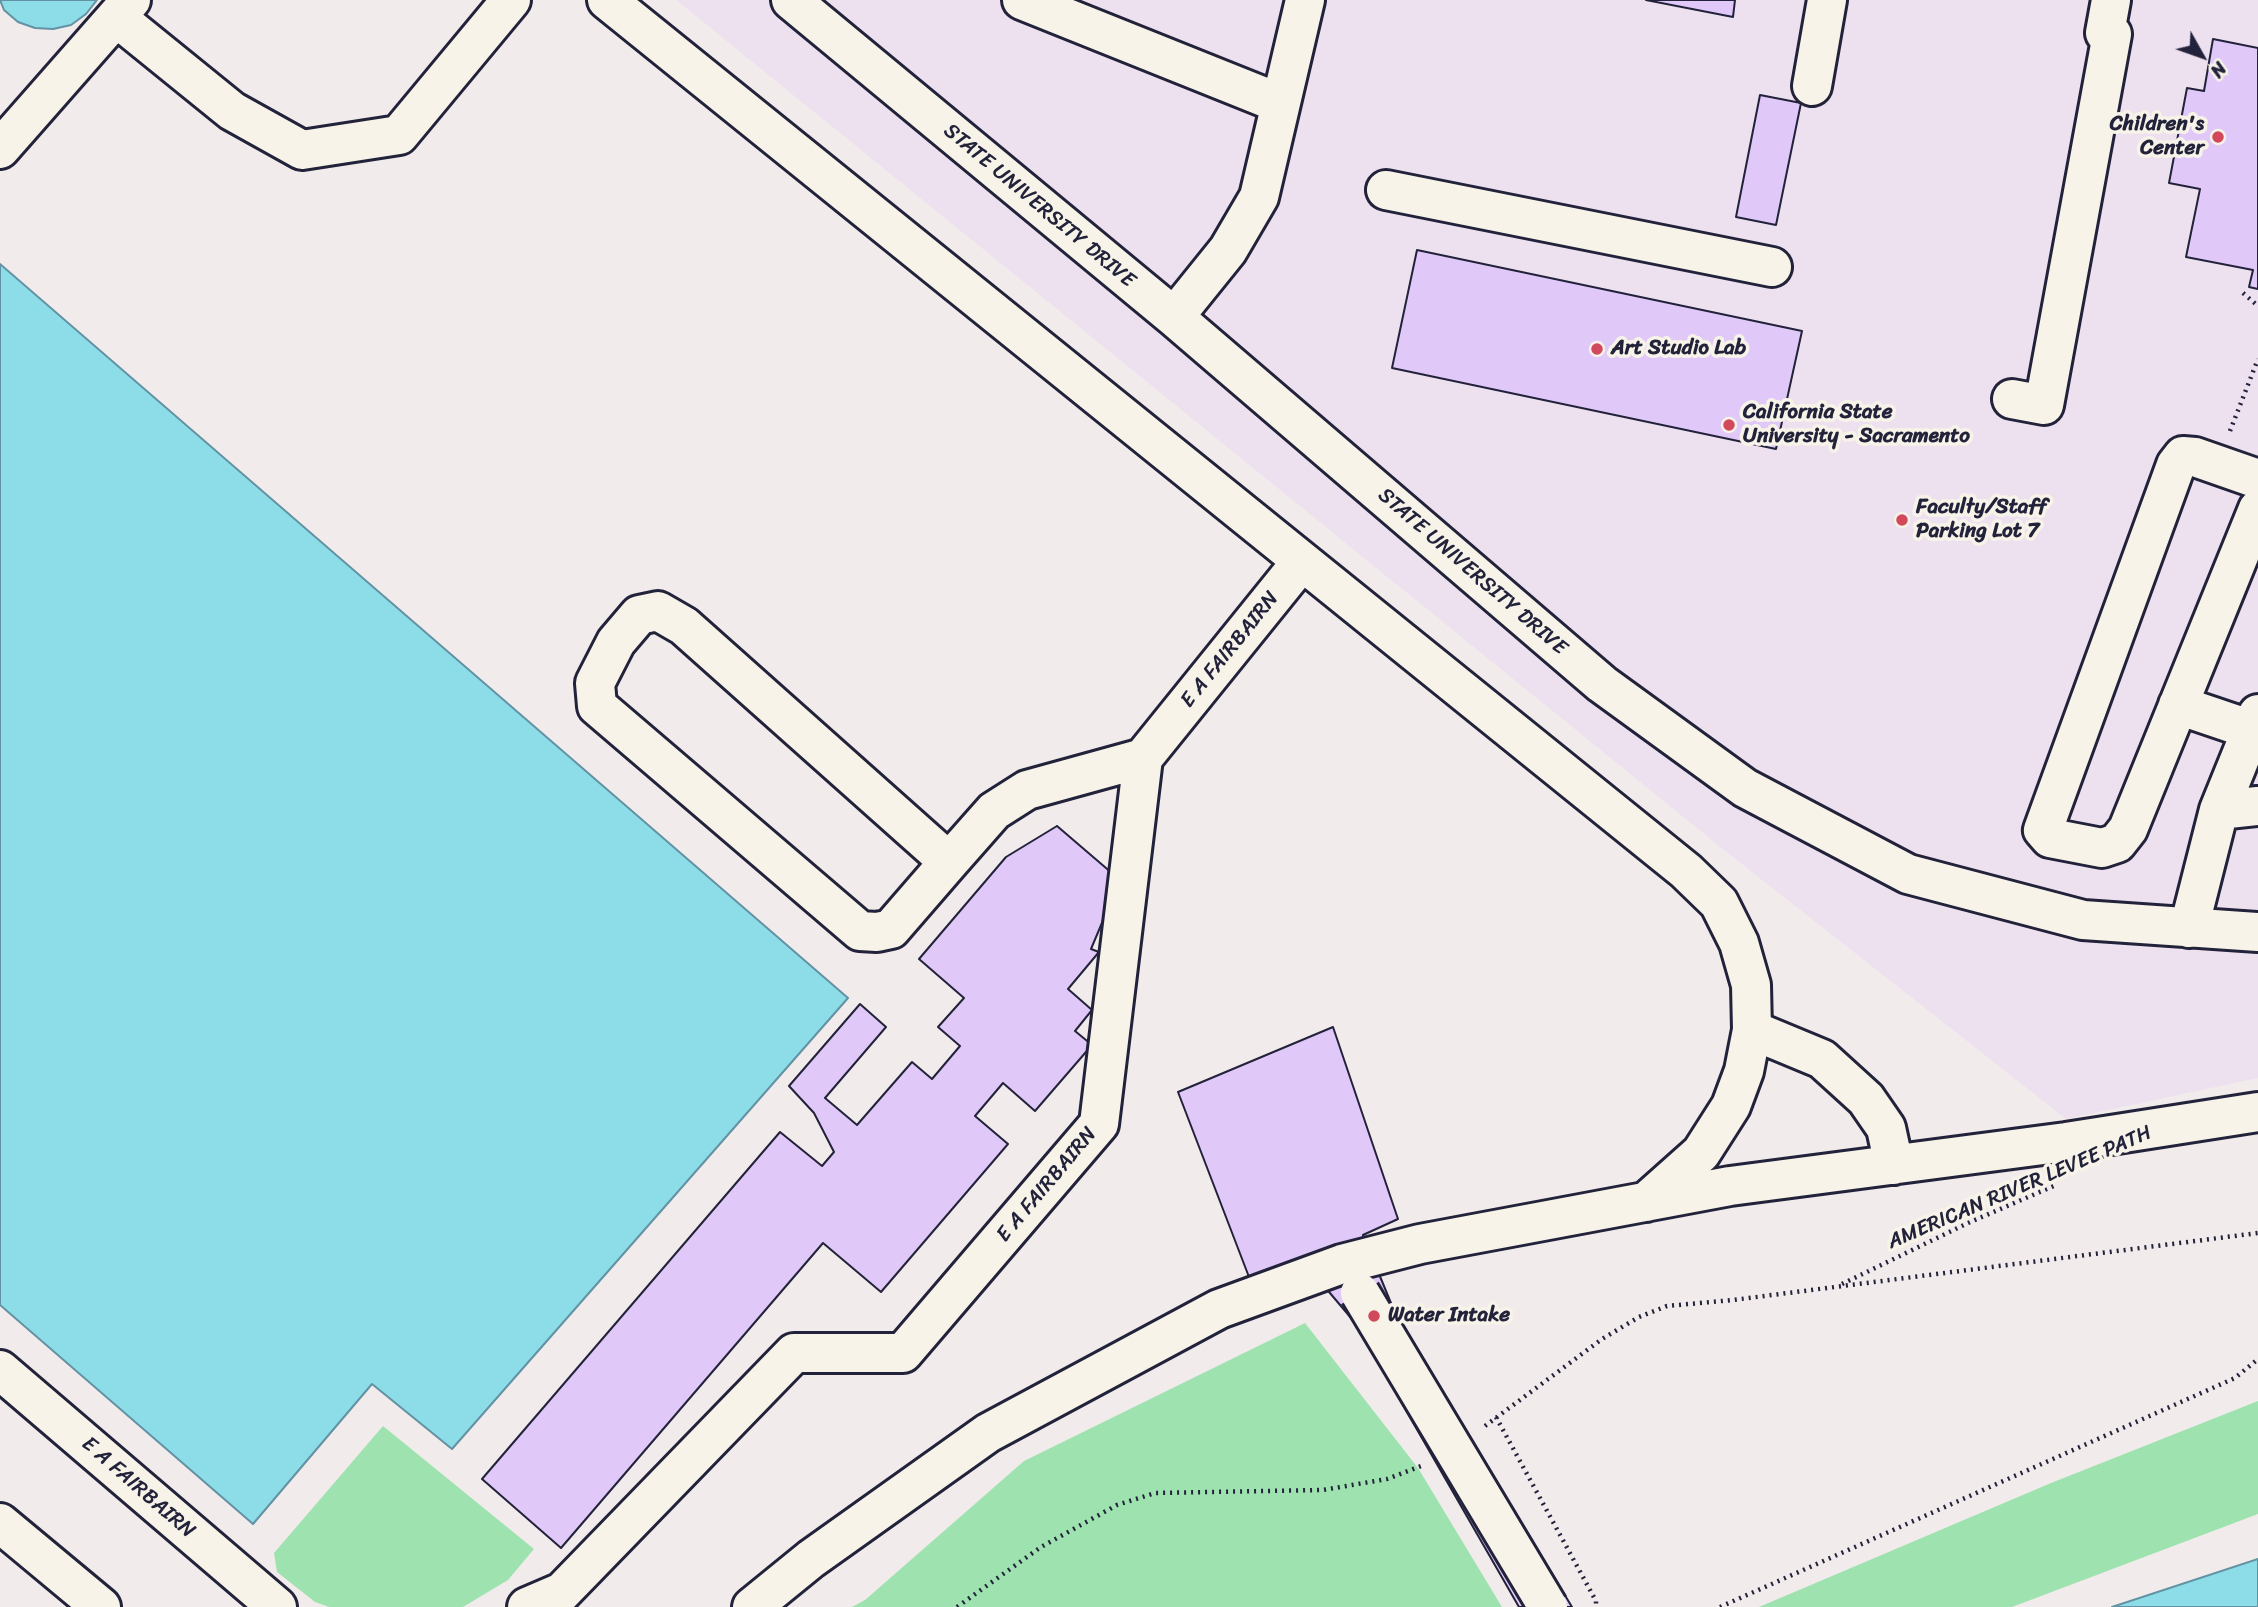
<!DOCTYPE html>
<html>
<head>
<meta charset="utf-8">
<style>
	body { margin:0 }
	#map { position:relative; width:2258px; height:1607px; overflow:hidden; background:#f2ebeb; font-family:Sriracha,sans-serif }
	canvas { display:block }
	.north { position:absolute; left:2167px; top:21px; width:70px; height:70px; -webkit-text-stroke:5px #f7f3e8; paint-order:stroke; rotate:130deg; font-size:19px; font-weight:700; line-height:28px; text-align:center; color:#22223b }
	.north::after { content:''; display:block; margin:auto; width:24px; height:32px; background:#22223b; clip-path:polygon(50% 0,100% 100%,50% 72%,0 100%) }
</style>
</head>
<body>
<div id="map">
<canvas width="2258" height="1607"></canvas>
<div class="north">N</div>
</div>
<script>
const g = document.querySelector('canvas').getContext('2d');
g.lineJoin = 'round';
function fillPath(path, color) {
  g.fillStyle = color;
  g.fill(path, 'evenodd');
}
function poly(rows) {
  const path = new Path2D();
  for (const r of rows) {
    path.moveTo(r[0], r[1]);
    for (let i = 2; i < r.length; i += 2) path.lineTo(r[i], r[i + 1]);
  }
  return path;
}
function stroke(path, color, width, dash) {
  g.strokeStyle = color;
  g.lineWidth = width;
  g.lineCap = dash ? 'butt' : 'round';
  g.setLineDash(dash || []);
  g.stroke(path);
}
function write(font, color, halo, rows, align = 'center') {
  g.font = font + ' Sriracha,sans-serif';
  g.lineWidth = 7;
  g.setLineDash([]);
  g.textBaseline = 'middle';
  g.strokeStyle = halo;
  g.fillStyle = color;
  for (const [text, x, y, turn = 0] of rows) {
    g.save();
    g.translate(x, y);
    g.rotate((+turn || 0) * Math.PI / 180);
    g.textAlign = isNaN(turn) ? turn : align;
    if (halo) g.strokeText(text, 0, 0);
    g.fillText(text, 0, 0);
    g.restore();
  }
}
const built = poly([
	[676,0,2258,0,2258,1078,2066,1119,1724,850]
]);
const green = poly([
	[1305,1323,1418,1468,1502,1607,852,1607,865,1600,1024,1461],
	[2258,1401,2258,1514,2012,1607,1759,1607,2051,1483],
	[383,1426,534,1549,508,1580,463,1607,329,1607,315,1602,277,1572,274,1553]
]);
const water = poly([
	[0,0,97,0,86,14,71,25,53,29,35,28,18,22,4,10,0,0],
	[0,264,848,998,452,1449,372,1384,253,1524,0,1305,0,264],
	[2258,1559,2258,1607,2112,1607,2258,1559]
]);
const building = poly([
	[1646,0,1735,0,1733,17,1646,0],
	[2213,39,2258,48,2258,289,2249,287,2253,270,2186,257,2200,189,2169,183,2187,88,2204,91,2213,39],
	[1760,95,1801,103,1776,225,1736,217,1760,95],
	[1417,250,1802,331,1776,449,1392,368,1417,250],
	[1057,826,1120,880,1091,949,1099,952,1068,989,1092,1010,1075,1031,1092,1045,1035,1111,1003,1083,975,1116,1008,1144,881,1292,823,1243,561,1548,482,1479,780,1132,822,1166,834,1152,814,1113,789,1086,860,1004,886,1027,825,1098,857,1125,912,1062,932,1079,960,1046,938,1027,964,998,919,959,1006,857,1057,826],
	[1333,1027,1398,1219,1363,1235,1393,1308,1572,1607,1519,1607,1357,1325,1302,1260,1249,1277,1178,1092,1333,1027]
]);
const path = poly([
	[2243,293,2258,306],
	[2230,431,2258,359],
	[1842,1284,1968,1223,2056,1185],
	[1496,1417,1596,1601,1596,1607],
	[1485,1426,1602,1339,1639,1317,1667,1306,1733,1300,2258,1233],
	[957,1607,1041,1547,1117,1505,1155,1493,1323,1490,1387,1479,1421,1466],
	[1720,1607,2235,1378,2258,1359]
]);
const minor = poly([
	[607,0,1686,871,1719,903,1739,943,1751,985,1752,1030,1744,1071,1731,1106,1701,1153,1646,1202],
	[791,0,1174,317,1602,684,1745,788,1908,874,2083,920,2258,932],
	[1022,0,1279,103],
	[116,17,232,111,302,150,399,135,511,0],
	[1812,86,1827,0],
	[0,149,131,0],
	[1386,190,1772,267],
	[1174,317,1228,250,1259,197,1305,0],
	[2012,399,2044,405,2112,34,2105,33,2111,0],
	[2258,479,2195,457,2183,456,2176,465,2043,830,2050,838,2102,848,2117,843,2128,829,2258,509],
	[2178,705,2252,730],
	[2219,810,2258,806],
	[949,862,684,626,658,611,639,615,616,642,595,683,597,706,860,931,877,932,891,929,949,862,994,811,1027,790,1143,758],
	[2189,928,2219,810,2258,714],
	[1752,1030,1822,1059,1866,1099,1886,1128,1894,1165],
	[0,1370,277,1607],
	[0,1523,101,1607],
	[527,1607,562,1592,794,1353,903,1353,1099,1124,1143,758,1302,561],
	[752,1607,811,1559,988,1433,1219,1309,1342,1264,1420,1244,1730,1186,2066,1142,2258,1112]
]);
const minorBridge = poly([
	[1360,1293,1548,1607]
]);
const markers = [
	[2218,137,7,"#d1495b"],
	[1597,349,7,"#d1495b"],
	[1729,425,7,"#d1495b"],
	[1902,520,7,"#d1495b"],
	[1374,1316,7,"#d1495b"]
];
const poiNames = [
	["Children's",2204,125,"right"],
	["Center",2204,149,"right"],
	["Art Studio Lab",1611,349],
	["California State",1743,413],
	["University - Sacramento",1743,437],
	["Faculty/Staff",1916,508],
	["Parking Lot 7",1916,532],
	["Water Intake",1388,1316]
];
const streetNames = [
	["STATE UNIVERSITY DRIVE",1039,206,40],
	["STATE UNIVERSITY DRIVE",1472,572,41],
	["E A FAIRBAIRN",1230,650,-51],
	["E A FAIRBAIRN",1047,1185,-50],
	["AMERICAN RIVER LEVEE PATH",2020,1188,-23],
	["E A FAIRBAIRN",138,1488,41]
];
fillPath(built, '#ede1ef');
fillPath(green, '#9ee3af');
fillPath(water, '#8ddde8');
stroke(water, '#6292a3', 2);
fillPath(building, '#e0c9f9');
stroke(building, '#22223b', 2);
stroke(minor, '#22223b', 44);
stroke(path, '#22223b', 4.5, [2, 5]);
stroke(minor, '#f7f3e8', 38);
stroke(minorBridge, '#22223b', 44, []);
stroke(minorBridge, '#f7f3e8', 38);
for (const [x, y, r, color] of markers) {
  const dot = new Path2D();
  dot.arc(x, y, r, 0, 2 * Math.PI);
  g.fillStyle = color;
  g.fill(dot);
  stroke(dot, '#f7f3e8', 2.5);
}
write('bold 21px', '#22223b', '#f7f3e8', poiNames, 'left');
write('21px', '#22223b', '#f7f3e8', streetNames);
</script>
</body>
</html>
